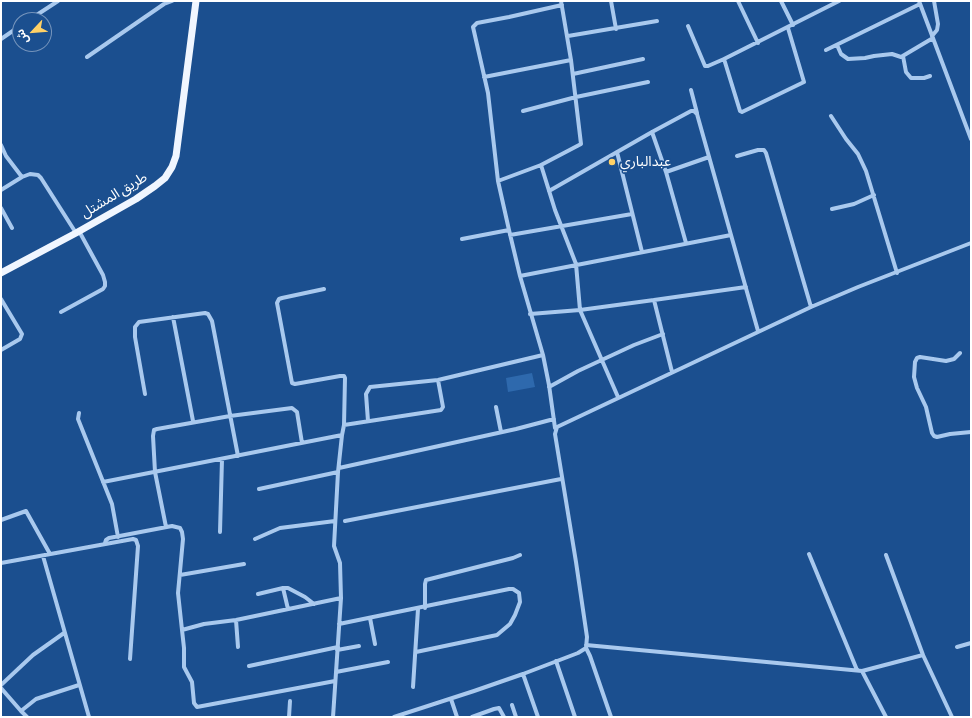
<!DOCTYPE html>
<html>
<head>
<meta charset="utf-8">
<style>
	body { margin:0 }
	#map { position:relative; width:972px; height:718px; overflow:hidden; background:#1b4f8f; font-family:"Asap Condensed","Noto Sans Arabic",sans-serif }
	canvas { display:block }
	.frame { position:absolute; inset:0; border:2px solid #fff; pointer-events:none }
	.north { position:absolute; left:12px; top:12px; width:40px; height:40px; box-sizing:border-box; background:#1b4f8f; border:1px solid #7695bc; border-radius:50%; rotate:244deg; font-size:11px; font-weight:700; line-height:16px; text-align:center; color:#fff }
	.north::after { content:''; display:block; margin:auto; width:14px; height:18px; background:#ffd166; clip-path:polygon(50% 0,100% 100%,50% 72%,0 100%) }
</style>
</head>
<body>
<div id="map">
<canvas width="972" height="718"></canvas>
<div class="frame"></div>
<div class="north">ش</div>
</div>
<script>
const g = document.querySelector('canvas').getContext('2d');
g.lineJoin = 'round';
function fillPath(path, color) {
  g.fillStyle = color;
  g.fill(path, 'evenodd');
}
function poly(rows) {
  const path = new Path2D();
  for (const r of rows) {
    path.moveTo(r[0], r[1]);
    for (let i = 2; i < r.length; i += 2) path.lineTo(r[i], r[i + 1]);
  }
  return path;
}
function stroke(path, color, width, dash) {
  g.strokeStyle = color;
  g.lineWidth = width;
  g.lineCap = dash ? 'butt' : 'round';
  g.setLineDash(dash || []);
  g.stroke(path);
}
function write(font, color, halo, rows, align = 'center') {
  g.font = font + ' "Asap Condensed","Noto Sans Arabic",sans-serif';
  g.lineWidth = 3.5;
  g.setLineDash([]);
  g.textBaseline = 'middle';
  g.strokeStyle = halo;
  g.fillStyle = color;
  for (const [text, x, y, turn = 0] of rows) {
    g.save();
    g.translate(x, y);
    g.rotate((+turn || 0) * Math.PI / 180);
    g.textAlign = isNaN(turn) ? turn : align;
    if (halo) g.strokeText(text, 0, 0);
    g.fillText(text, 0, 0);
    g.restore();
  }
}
const green = poly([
	[532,373,535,387,508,392,506,378]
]);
const minor = poly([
	[611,1,616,29],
	[738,1,758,43],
	[781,1,793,25],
	[919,1,971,139],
	[29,20,58,1],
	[688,26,705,66,708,66,724,59],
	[788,28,804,82,742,112,740,111,724,59,839,1],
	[568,36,657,21],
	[932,36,937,30,938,24,934,1],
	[1,39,20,26],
	[837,45,841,54,848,59,865,58,874,56,892,54,901,57,933,38],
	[826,50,920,4],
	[903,56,906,72,911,78,924,78,930,76],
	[87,57,164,4,172,1],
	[573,74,643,59],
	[484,77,571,60],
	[691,90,697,113],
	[523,111,576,97,648,82],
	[831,116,846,139,858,154,866,171,897,273],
	[652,132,666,172,686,243],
	[1,145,6,156,22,177],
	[617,152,642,252],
	[737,156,758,150,764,150,766,153,811,307],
	[541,165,555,210,576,264,580,310,618,397],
	[666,172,709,157],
	[498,181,488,93,473,27,477,23,509,17,562,5],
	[1,190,22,177,30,174,38,175,41,178,76,233],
	[549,191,652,132,691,111,694,111,697,114,758,331],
	[1,208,12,228],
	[832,209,854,204,874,195],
	[510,235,632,214],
	[462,239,509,230],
	[520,276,731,235],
	[324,289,282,298,279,299,277,303,292,383,295,384,340,376,344,376,345,378,344,425,342,435,338,472,334,546,340,563,341,598,333,717],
	[1,299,22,334,20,339,1,350],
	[654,300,746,287],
	[61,312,103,289,105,286,105,282,103,275,79,231],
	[530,314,580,310,654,300,672,372],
	[173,317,193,421],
	[960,353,954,359,946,361,920,357,917,358,915,362,914,377,917,388,926,407,932,433,934,436,937,437,950,434,971,432],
	[549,387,578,371,634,345,663,334],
	[145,394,135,337,135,327,139,322,205,313,208,314,212,321,238,456],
	[496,407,501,432],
	[79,413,78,419,112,504,118,537],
	[368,421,366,394,370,387,438,380,543,355],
	[344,425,441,410,443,407,438,380],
	[555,428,549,385,543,355,520,276,509,230,498,181,541,165,581,144,571,60,561,1],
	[339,468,516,429,554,419],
	[103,482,342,435],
	[259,489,338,472],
	[1,520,26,511,50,554],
	[345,521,561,479],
	[166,527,155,472,153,436,154,430,157,429,230,416,292,408,297,412,302,443],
	[220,532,222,459],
	[255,539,280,528,335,521],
	[105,543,106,540,109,538,172,526,180,528,182,532,183,539,178,593,182,630,204,624,236,620,341,598],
	[809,554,857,670],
	[43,556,89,717],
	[1,563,133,539,136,540,138,546,130,659],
	[180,575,244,564],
	[283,588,288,609],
	[258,594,283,588,288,588,305,597,314,604],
	[425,608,425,584,426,580,513,558,520,555],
	[370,618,375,644],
	[236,620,238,647],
	[339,624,509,589,513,589,519,593,520,602,515,615,510,624,497,635,416,652],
	[182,630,184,648,184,667,192,682,194,703,197,707,335,681],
	[586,645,862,671,923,655,886,555],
	[957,647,971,643],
	[586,648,590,656,611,717],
	[337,650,359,646],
	[923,655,952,717],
	[556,661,575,717],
	[249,666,338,647],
	[862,671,886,717],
	[336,672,388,662],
	[523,674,538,717],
	[1,685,33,655,64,633],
	[413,687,418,609],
	[1,688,21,711,36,699,79,685],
	[451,699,457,717],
	[512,705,516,717],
	[21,711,27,717],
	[289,717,290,701],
	[394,717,474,691,523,674,578,653,586,648,587,637,576,562,555,434,557,427,811,307,858,287,971,243],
	[472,717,494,709,499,708,504,717]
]);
const primary = poly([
	[1,273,76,233,136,199,155,186,165,178,172,167,176,156,196,1]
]);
const markers = [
	[612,162,4,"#ffd166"]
];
const poiNames = [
	["عبدالباري",620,162]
];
const streetNames = [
	["طريق المشتل",114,195,-31]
];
fillPath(green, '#2e69ad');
stroke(minor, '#a9c9ee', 4);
stroke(primary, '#f0f6ff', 7);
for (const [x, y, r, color] of markers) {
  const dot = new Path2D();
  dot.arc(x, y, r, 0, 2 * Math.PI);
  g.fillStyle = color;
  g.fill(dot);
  stroke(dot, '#1b4f8f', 1.5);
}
write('14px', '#fff', '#1b4f8f', poiNames, 'left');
write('14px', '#fff', '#1b4f8f', streetNames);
</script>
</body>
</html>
